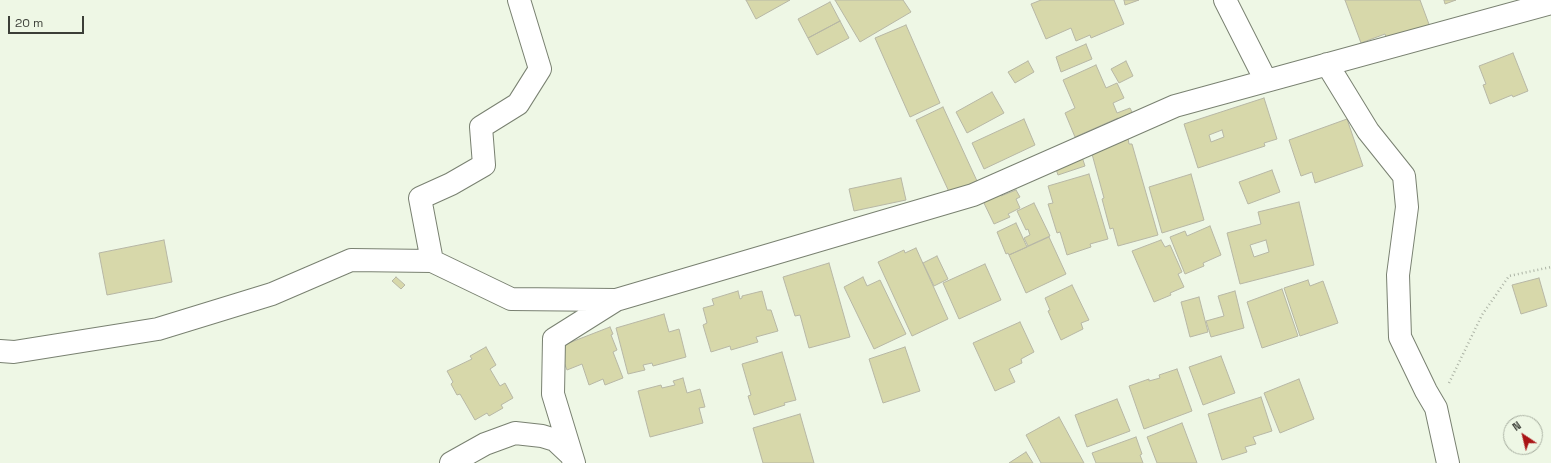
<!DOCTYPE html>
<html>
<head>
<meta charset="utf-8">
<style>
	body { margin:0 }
	#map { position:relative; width:1551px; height:463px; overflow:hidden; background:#eef7e5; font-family:"Space Grotesk",sans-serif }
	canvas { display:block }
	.north { position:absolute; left:1503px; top:415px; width:40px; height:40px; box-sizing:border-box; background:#eef7e5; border:1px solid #a6ad9f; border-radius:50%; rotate:325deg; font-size:11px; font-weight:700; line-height:16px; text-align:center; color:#3b3e37 }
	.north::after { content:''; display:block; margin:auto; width:14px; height:18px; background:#a91516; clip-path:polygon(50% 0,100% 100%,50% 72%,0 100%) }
	.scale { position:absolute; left:8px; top:16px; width:76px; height:18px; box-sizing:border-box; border:2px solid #3b3e37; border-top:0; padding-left:5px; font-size:12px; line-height:14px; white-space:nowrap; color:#3b3e37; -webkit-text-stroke:3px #eef7e5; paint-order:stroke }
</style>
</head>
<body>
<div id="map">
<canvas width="1551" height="463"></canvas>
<div class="north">N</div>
<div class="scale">20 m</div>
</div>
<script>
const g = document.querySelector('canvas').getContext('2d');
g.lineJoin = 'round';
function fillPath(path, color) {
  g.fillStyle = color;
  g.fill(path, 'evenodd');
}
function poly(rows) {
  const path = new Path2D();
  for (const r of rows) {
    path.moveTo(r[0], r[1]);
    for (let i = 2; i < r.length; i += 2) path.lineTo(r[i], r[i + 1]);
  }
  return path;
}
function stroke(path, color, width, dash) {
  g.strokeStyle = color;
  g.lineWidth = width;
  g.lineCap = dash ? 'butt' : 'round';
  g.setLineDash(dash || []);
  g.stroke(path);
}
const building = poly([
	[746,0,790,0,756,19,746,0],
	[835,0,903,0,911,12,860,42,835,0],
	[1041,0,1114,0,1124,24,1091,38,1090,35,1076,41,1071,28,1046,39,1031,4,1041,0],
	[1124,0,1139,0,1125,5,1124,0],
	[1345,0,1420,0,1430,27,1387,40,1385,34,1361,43,1345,0],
	[1444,0,1456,0,1445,4,1444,0],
	[830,2,840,21,808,38,798,19,830,2],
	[840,21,849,38,817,55,808,38,840,21],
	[906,25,940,103,910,117,875,38,906,25],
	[1086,44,1092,59,1061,72,1056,57,1086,44],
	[1513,53,1528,91,1513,97,1512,95,1490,104,1483,85,1486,84,1479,66,1513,53],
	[1028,61,1034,72,1015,83,1008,72,1028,61],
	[1126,61,1133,76,1119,83,1111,69,1126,61],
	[1096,65,1106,88,1117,83,1124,98,1113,103,1117,113,1130,108,1133,114,1119,120,1118,118,1075,137,1065,113,1075,108,1063,80,1096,65],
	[992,92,1004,113,967,133,956,112,992,92],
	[1264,98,1277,139,1264,143,1265,146,1198,168,1184,124,1264,98],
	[1222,130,1224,137,1211,142,1209,135,1222,130],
	[943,107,977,181,950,194,916,120,943,107],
	[1024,119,1035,145,984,169,972,143,1024,119],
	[1347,119,1363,166,1315,183,1312,172,1301,176,1289,140,1347,119],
	[1128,138,1129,144,1132,144,1158,235,1118,246,1113,228,1110,229,1102,199,1104,198,1092,154,1128,138],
	[1082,157,1085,166,1058,175,1055,166,1082,157],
	[1272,170,1280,192,1248,204,1239,182,1272,170],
	[1089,174,1108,239,1090,244,1091,247,1067,255,1060,232,1057,233,1048,204,1053,203,1048,186,1089,174],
	[1191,174,1204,220,1162,233,1149,187,1191,174],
	[901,178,906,200,854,211,849,189,901,178],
	[1016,190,1020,197,1016,199,1020,208,1008,214,1010,217,994,224,983,201,999,193,1001,196,1016,190],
	[1299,202,1314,265,1240,284,1227,233,1261,224,1258,212,1299,202],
	[1266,240,1269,252,1254,257,1250,245,1266,240],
	[1034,203,1050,236,1028,246,1024,238,1030,235,1028,229,1026,230,1017,211,1034,203],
	[1016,223,1027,247,1009,255,1008,253,1006,254,997,232,1016,223],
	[1210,226,1221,255,1203,263,1204,266,1185,274,1170,237,1185,231,1187,236,1210,226],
	[1049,237,1066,274,1026,293,1009,255,1049,237],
	[164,240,172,282,107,295,99,253,164,240],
	[1161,240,1165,247,1170,245,1182,272,1178,274,1184,287,1170,293,1171,295,1154,302,1132,251,1161,240],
	[916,248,948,319,912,336,878,262,904,250,905,253,916,248],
	[937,256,948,279,934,286,923,263,937,256],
	[829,263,850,337,809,348,800,315,795,316,783,277,829,263],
	[985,264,1001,300,959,319,943,283,985,264],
	[396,277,405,285,401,289,392,281,396,277],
	[863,277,867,286,880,280,906,334,874,349,844,287,863,277],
	[1539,278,1547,306,1521,314,1512,285,1539,278],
	[1308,280,1310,286,1323,281,1338,323,1300,336,1284,288,1308,280],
	[1072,285,1089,320,1081,323,1083,329,1061,340,1048,311,1050,310,1045,298,1072,285],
	[1282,289,1298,336,1262,348,1247,302,1282,289],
	[738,291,740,299,742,298,742,296,762,291,767,310,771,310,778,331,756,337,758,342,731,350,730,346,711,352,703,325,707,323,703,308,714,305,712,299,738,291],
	[1235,291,1244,328,1211,337,1206,321,1224,316,1218,296,1235,291],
	[1199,297,1208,332,1190,337,1181,302,1199,297],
	[664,314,669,332,679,329,686,357,653,366,652,363,643,365,645,370,628,374,616,328,664,314],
	[1020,322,1034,352,1021,359,1022,363,1009,369,1015,382,995,391,973,343,1020,322],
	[610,327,613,334,611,335,617,350,613,352,623,378,605,385,603,379,589,385,582,364,567,370,560,352,561,346,610,327],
	[486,347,496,365,490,369,500,386,505,383,513,398,501,405,503,408,489,416,487,413,475,420,460,394,457,395,451,384,453,382,447,371,472,359,470,356,486,347],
	[905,347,920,391,883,403,869,359,905,347],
	[782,352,796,400,784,403,785,405,754,415,748,396,751,395,742,364,782,352],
	[1221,356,1235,393,1203,405,1189,367,1221,356],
	[1177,369,1192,411,1144,429,1129,386,1149,379,1149,381,1160,378,1159,375,1177,369],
	[683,378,687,393,700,389,705,407,699,408,703,423,650,437,638,391,661,385,662,388,675,385,673,381,683,378],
	[1299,379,1314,419,1280,433,1264,393,1299,379],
	[1261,397,1272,431,1253,437,1256,444,1245,447,1247,452,1222,460,1208,414,1261,397],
	[1117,399,1130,431,1087,447,1075,415,1117,399],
	[800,414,814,463,763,463,753,428,800,414],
	[1059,417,1084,463,1041,463,1026,435,1059,417],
	[1182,423,1197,463,1157,463,1147,437,1182,423],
	[1136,437,1142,454,1140,455,1143,463,1096,463,1092,453,1136,437],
	[1026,452,1033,463,1009,463,1026,452]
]);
const path = poly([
	[1449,383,1482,315,1509,276,1551,267]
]);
const street = poly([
	[1225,0,1266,81],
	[1327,64,1368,131,1404,176,1407,207,1398,275,1400,337,1426,391,1436,408,1448,463],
	[432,261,420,198,451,184,484,165,481,127,518,104,540,69,519,0],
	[0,351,14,352,158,329,272,294,351,260,432,261,511,299,616,300],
	[451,463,485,444,515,433,542,436,555,440,571,455],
	[574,463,553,394,554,339,616,300,973,195,1175,106,1551,3]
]);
fillPath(building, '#d7d8aa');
stroke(building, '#b7b7a5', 1);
stroke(street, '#798171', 24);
stroke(path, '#acb3a5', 2.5, [1, 3]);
stroke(street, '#fff', 22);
</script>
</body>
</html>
